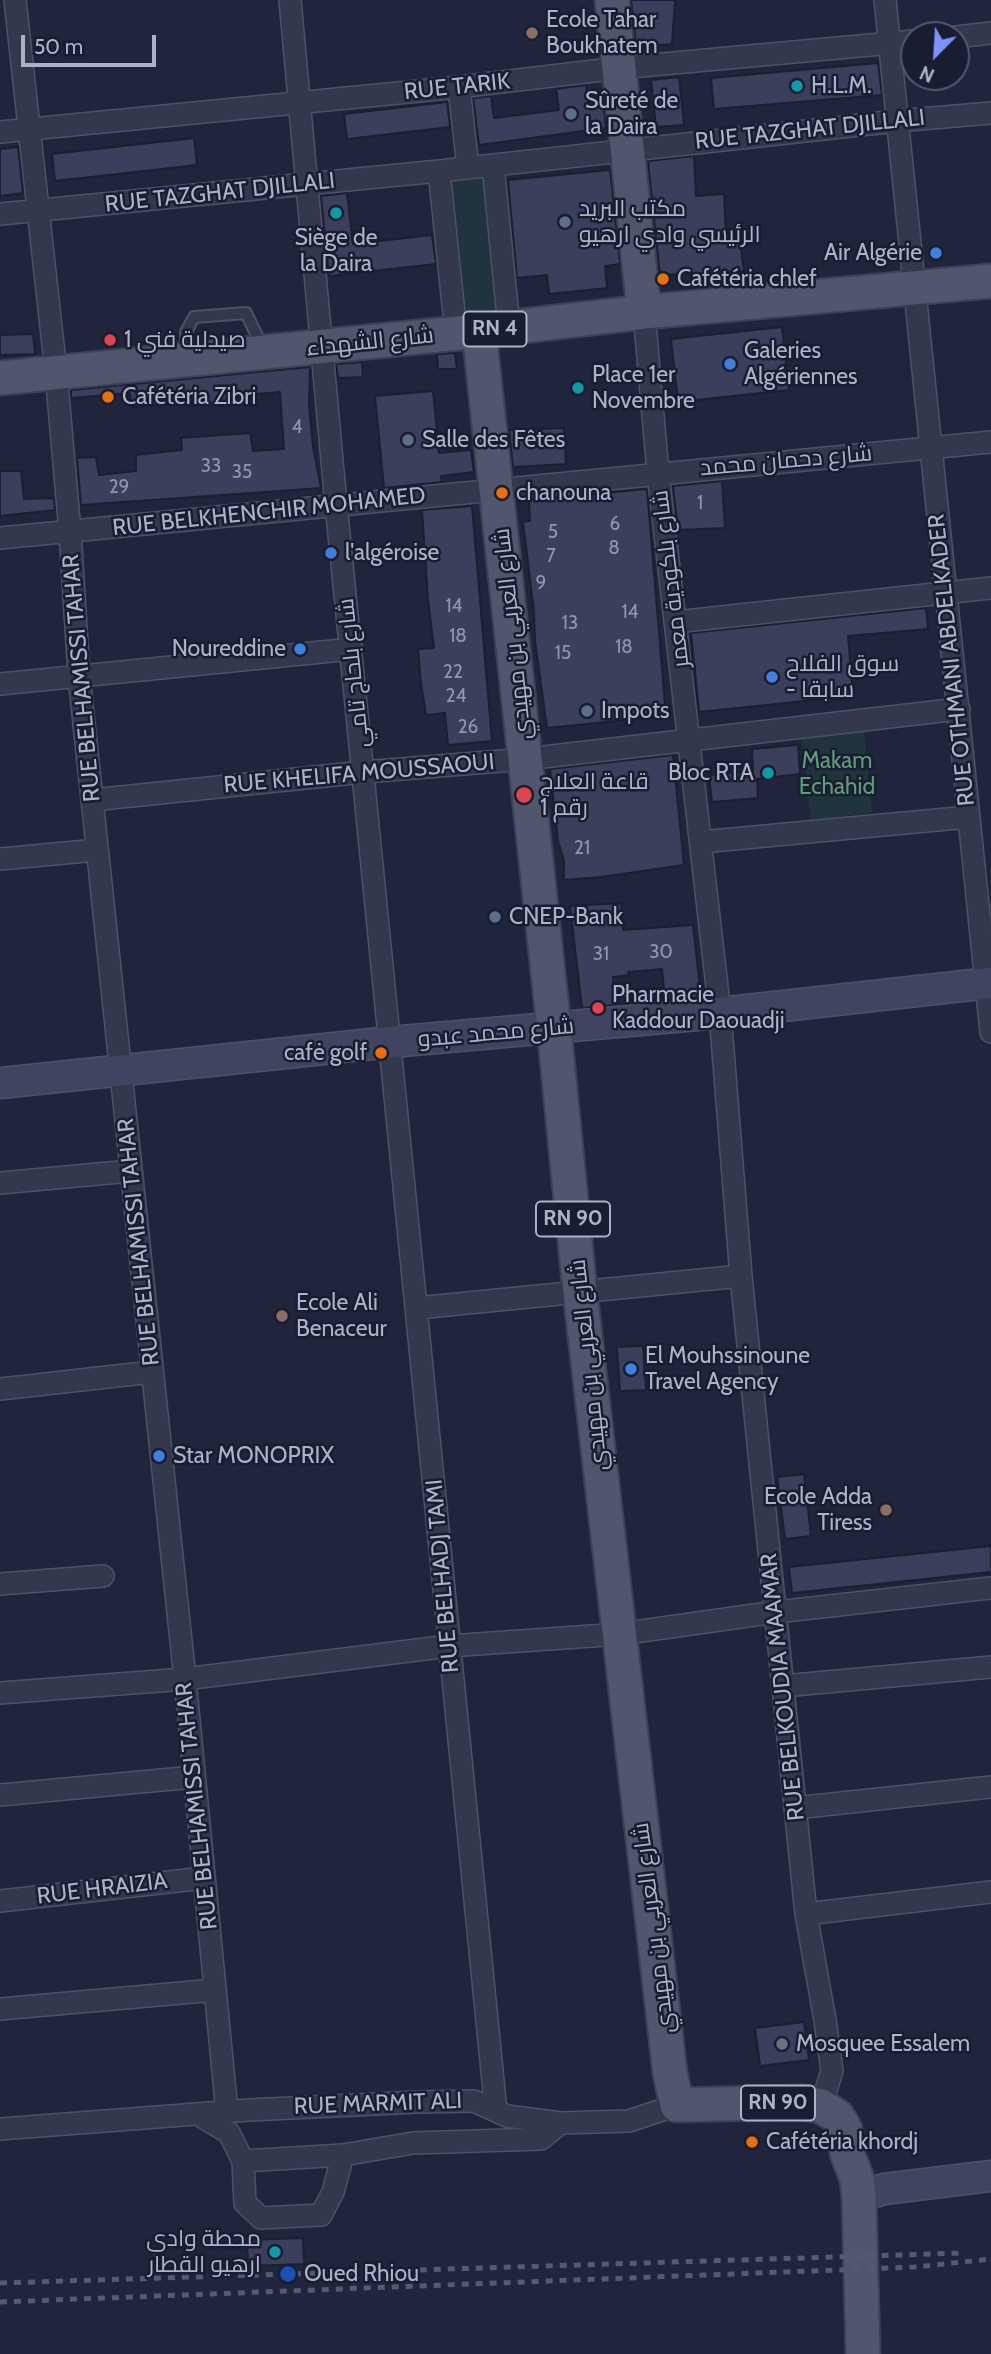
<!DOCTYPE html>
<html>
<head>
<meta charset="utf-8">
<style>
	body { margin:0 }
	#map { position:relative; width:991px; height:2354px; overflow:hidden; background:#1f253b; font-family:Cabin,sans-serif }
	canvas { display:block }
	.north { position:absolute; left:900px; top:21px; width:70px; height:70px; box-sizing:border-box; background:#181d30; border:2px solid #54596d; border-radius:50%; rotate:204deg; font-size:19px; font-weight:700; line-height:28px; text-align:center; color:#adb2c8 }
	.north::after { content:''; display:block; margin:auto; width:24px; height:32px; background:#7b92ff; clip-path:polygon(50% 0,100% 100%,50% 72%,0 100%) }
	.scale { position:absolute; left:21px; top:35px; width:135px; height:32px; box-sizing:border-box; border:4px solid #adb2c8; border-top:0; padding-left:9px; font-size:21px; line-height:24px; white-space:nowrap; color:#adb2c8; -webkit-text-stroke:5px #181d30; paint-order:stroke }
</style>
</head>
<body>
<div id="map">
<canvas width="991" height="2354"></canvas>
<div class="north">N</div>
<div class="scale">50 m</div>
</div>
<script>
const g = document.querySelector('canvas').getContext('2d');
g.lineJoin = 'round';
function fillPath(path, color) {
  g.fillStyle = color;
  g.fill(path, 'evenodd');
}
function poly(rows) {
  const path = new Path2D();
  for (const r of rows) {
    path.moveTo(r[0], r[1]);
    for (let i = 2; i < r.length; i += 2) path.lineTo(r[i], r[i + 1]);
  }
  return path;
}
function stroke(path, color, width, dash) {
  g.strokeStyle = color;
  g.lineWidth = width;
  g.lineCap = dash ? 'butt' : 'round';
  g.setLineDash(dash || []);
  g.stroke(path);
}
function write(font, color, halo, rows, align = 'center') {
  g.font = font + ' Cabin,Cairo,sans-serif';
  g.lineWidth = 5;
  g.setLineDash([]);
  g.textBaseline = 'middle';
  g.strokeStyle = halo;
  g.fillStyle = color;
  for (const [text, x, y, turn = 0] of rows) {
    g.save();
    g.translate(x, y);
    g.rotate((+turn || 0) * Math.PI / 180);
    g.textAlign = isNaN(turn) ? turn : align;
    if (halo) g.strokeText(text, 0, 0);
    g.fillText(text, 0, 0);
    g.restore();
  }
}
const green = poly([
	[485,175,500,316,463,320,448,179],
	[864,730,872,812,811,821,801,736]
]);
const building = poly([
	[631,0,675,0,672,44,636,47,631,0],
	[878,63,882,95,714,109,711,78,878,63],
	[679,77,684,125,656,127,651,80,679,77],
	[586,85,588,103,603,101,606,128,479,145,473,98,491,96,494,118,559,110,556,89,586,85],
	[447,102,450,127,347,139,344,114,447,102],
	[194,138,197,165,55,181,52,154,194,138],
	[18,147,23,193,0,196,0,149,18,147],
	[694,156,696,196,724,194,726,235,739,234,744,271,660,275,648,161,694,156],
	[610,170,620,264,605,266,607,288,549,294,547,275,517,278,508,180,610,170],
	[347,193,353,244,432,235,436,264,329,276,321,196,347,193],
	[782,327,789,390,678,402,671,339,782,327],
	[33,334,35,354,0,355,0,335,33,334],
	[455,353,457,369,438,369,437,354,455,353],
	[362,362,363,377,338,378,336,364,362,362],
	[310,367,309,405,313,447,321,488,81,505,77,458,96,457,99,475,136,471,136,455,182,450,181,438,250,433,253,451,284,449,280,392,234,396,234,403,198,403,131,407,130,393,71,398,71,390,310,367],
	[433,391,439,453,471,450,474,472,441,476,442,482,384,488,375,396,433,391],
	[564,428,566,464,513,467,509,430,564,428],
	[0,471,21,471,24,499,54,498,55,510,0,516,0,471],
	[722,481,725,528,678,530,673,486,722,481],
	[647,489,666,716,547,728,535,641,534,612,523,522,530,521,529,500,647,489],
	[472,506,492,741,448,745,445,713,426,715,421,683,418,649,434,648,428,600,422,510,472,506],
	[926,608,928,629,848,636,853,696,699,712,691,633,926,608],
	[798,745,800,774,757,779,758,798,712,802,709,775,753,771,752,749,798,745],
	[673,755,684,865,601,877,564,880,564,860,558,842,550,769,673,755],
	[621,903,623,930,693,925,701,997,665,1000,662,969,628,972,629,975,613,977,615,1005,582,1008,570,906,621,903],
	[643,1346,646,1390,620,1391,617,1347,643,1346],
	[804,1474,811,1536,785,1539,777,1477,804,1474],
	[991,1546,991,1572,792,1593,789,1567,991,1546],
	[804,2022,809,2060,760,2066,755,2028,804,2022],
	[303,2238,304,2264,248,2266,247,2240,303,2238]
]);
const lane = poly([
	[187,357,186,332,194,317,246,313,262,346]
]);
const street = poly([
	[15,0,56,372,70,532,79,676,185,1679,227,2112],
	[290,0,336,504,496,2111],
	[885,0,991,1032],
	[956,37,991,33],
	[459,87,468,168],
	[0,132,459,87,619,68,914,41],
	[493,165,509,327],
	[439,171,456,333],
	[0,214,439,171,897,121,991,113],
	[644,312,658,473,720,1013,741,1276,806,1914,825,2020,832,2071,821,2106],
	[0,538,991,442],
	[675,622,991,588],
	[0,684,352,649],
	[92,800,364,772,526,759,959,709],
	[701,842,969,817],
	[0,859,97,850],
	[0,1183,131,1171],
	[417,1308,741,1276],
	[0,1389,152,1372],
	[0,1584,103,1576],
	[783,1686,991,1667],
	[0,1693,185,1679,449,1646,620,1634,776,1612,991,1588],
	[0,1795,194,1777],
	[795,1808,991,1787],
	[0,1901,204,1878],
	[806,1914,991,1892],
	[0,2009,215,1990],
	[199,2115,229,2133,243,2161,343,2155,413,2143,541,2139,561,2123],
	[0,2129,249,2110,418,2102,474,2101,507,2116,561,2123,629,2121,677,2105],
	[243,2161,245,2203,261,2218,321,2215,333,2192,343,2155]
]);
const secondary = poly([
	[0,1083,391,1042,720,1013,991,983],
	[859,2197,884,2189,991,2176]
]);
const primary = poly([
	[612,0,644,312],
	[479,331,554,1028,580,1292,670,2073,677,2105],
	[0,378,479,331,644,312,991,281],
	[677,2105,801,2102,821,2106,837,2116,845,2129,847,2153,857,2179,859,2197,863,2354]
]);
const rail = poly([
	[0,2283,963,2253],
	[0,2302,915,2267,991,2259]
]);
const markers = [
	[532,33,7,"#8d6e63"],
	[797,86,7,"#0f9aa8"],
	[571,114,7,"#5c6f8a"],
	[336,213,7,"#0f9aa8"],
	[565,222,7,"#5c6f8a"],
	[936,253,7,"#3f7fe0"],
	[663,279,7,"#e8710a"],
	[110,340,7,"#e0444e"],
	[730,364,7,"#3f7fe0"],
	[578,388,7,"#0f9aa8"],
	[108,397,7,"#e8710a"],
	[408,440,7,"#5c6f8a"],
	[502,493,7,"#e8710a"],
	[331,553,7,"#3f7fe0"],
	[300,649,7,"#3f7fe0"],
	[772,677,7,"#3f7fe0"],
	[587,711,7,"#5c6f8a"],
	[768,773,7,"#0f9aa8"],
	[524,795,9,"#e0444e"],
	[495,917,7,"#5c6f8a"],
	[598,1008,7,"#e0444e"],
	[381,1053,7,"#e8710a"],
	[282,1316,7,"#8d6e63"],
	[631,1369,7,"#3f7fe0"],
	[159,1456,7,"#3f7fe0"],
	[886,1510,7,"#8d6e63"],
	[782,2044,7,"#6b7280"],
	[752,2142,7,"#e8710a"],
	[275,2252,7,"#0f9aa8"],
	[288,2274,9,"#1a4fb4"]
];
const numberNames = [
	["4",297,427],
	["33",211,466],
	["35",242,472],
	["29",119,487],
	["1",700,503],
	["6",615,524],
	["5",553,532],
	["8",614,548],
	["7",551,556],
	["9",541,583],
	["14",454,606],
	["14",630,612],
	["13",570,623],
	["18",458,636],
	["18",624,647],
	["15",563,653],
	["22",453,672],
	["24",456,696],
	["26",468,727],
	["21",582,848],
	["30",661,952],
	["31",601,954]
];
const shields = [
	[495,329,63],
	[573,1219,74],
	[778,2103,74]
];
const shieldNames = [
	["RN 4",495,329],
	["RN 90",573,1219],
	["RN 90",778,2103]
];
const poiNames = [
	["Ecole Tahar",546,20],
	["Boukhatem",546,46],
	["H.L.M.",811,86],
	["Sûreté de",585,101],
	["la Daira",585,127],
	["مكتب البريد",579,209],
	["الرئيسي وادي ارهيو",579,235],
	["Siège de",336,238,"center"],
	["la Daira",336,264,"center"],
	["Air Algérie",922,253,"right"],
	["Cafétéria chlef",677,279],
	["صيدلية فني 1",124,340],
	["Galeries",744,351],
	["Algériennes",744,377],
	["Place 1er",592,375],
	["Novembre",592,401],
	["Cafétéria Zibri",122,397],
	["Salle des Fêtes",422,440],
	["chanouna",516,493],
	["l'algéroise",345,553],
	["Noureddine",286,649,"right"],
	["سوق الفلاح",786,664],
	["- سابقا",786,690],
	["Impots",601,711],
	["Bloc RTA",754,773,"right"],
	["قاعة العلاج",540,782],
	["رقم 1",540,808],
	["CNEP-Bank",509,917],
	["Pharmacie",612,995],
	["Kaddour Daouadji",612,1021],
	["cafė golf",367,1053,"right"],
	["Ecole Ali",296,1303],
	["Benaceur",296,1329],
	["El Mouhssinoune",645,1356],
	["Travel Agency",645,1382],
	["Star MONOPRIX",173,1456],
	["Ecole Adda",872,1497,"right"],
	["Tiress",872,1523,"right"],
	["Mosquee Essalem",796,2044],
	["Cafétéria khordj",766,2142],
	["محطة وادي",261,2239,"right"],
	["ارهيو القطار",261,2265,"right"],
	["Oued Rhiou",304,2274]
];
const streetNames = [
	["RUE TARIK",457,87,-6],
	["RUE TAZGHAT DJILLALI",810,130,-6],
	["RUE TAZGHAT DJILLALI",220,193,-6],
	["شارع الشهداء",370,342,-6],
	["شارع دحمان محمد",786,461,-5],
	["RUE BELKHENCHIR MOHAMED",269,512,-6],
	["شارع بلكودية معمر",671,579,-97],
	["شارع العربي بن مهيدي",513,634,-96],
	["RUE OTHMANI ABDELKADER",952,660,-96],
	["شارع بلحاج تامي",354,673,-96],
	["RUE BELHAMISSI TAHAR",82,678,-95],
	["RUE KHELIFA MOUSSAOUI",359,774,-5],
	["شارع محمد عبدو",496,1033,-5],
	["RUE BELHAMISSI TAHAR",139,1242,-96],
	["شارع العربي بن مهيدي",589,1365,-96],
	["RUE BELHADJ TAMI",443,1576,-95],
	["RUE BELKOUDIA MAAMAR",783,1687,-96],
	["RUE BELHAMISSI TAHAR",197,1806,-96],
	["RUE HRAIZIA",102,1889,-7],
	["شارع العربي بن مهيدي",654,1928,-97],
	["RUE MARMIT ALI",378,2104,-2]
];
const parkNames = [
	["Makam",837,761],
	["Echahid",837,787]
];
fillPath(green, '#21333c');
fillPath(building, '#3a405c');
stroke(building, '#1a1f32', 2);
stroke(lane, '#4d5266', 14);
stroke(street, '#4d5266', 24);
stroke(secondary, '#4d5266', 33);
stroke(primary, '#3c4155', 37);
stroke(lane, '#33384b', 10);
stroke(street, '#33384b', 21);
stroke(secondary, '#40455f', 30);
stroke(primary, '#50566b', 33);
stroke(rail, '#545a73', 5, [7, 7]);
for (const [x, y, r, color] of markers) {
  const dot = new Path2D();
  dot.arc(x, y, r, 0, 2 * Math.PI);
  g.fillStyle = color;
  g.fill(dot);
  stroke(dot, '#181d30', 2.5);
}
write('19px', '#9096ad', null, numberNames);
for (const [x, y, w] of shields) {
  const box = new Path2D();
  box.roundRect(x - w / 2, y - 17.5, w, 35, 5);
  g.fillStyle = '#181d30';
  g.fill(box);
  stroke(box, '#adb2c8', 2);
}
write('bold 21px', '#adb2c8', null, shieldNames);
write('23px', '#adb2c8', '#181d30', poiNames, 'left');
write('23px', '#adb2c8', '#181d30', streetNames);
write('23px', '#629b7b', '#181d30', parkNames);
</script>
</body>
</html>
